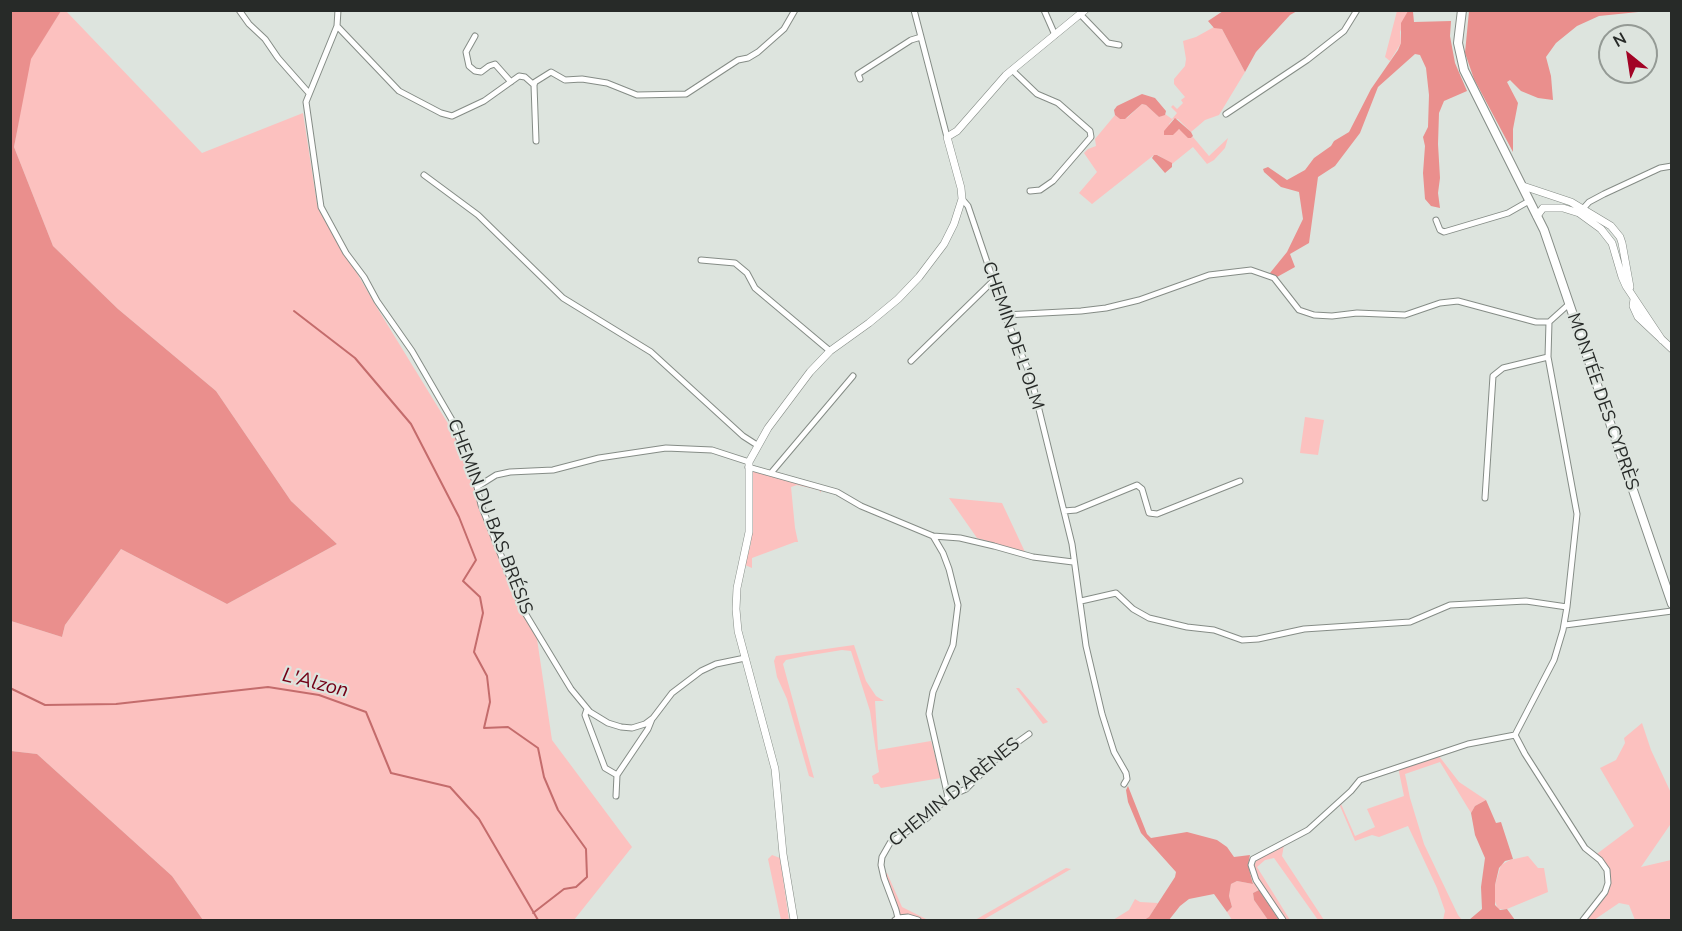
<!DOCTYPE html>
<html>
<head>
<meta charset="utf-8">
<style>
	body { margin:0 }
	#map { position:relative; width:1682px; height:931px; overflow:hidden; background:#dde4de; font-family:"Nunito Sans",sans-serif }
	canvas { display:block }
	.frame { position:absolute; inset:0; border:12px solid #272a28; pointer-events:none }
	.north { position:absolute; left:1598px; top:24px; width:60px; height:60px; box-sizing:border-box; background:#dde4de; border:2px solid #949a95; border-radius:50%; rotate:330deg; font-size:16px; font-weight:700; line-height:24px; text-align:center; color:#272a28 }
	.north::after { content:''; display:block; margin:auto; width:21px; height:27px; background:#a20325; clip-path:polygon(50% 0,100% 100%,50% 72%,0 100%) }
</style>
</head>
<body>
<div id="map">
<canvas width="1682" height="931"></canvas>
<div class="frame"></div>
<div class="north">N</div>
</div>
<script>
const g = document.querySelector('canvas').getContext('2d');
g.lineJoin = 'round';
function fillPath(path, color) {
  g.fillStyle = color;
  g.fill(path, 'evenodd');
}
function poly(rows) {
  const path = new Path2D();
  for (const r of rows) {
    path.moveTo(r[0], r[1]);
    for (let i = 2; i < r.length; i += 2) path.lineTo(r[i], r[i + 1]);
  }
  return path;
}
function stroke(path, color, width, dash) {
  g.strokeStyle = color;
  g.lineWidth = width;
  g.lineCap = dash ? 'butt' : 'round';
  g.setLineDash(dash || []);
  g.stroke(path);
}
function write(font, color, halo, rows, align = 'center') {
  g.font = font + ' "Nunito Sans",sans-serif';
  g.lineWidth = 4.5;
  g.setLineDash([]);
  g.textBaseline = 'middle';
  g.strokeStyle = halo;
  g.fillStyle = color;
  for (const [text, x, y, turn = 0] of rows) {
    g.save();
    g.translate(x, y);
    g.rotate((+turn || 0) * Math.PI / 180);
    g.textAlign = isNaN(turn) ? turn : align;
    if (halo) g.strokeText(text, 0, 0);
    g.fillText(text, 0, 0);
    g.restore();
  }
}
const green = poly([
	[61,11,66,11,202,153,303,113,317,204,376,306,455,435,502,564,537,639,552,740,632,847,574,920,203,920,172,876,37,754,11,751,11,621,62,637,65,625,121,549,227,604,337,544,291,501,216,391,118,309,53,246,14,147,30,59],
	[1397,11,1413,11,1408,11,1400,32,1401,43,1390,61,1385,57],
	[1214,27,1222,29,1245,72,1219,115,1205,120,1191,132,1178,119,1173,119,1169,124,1173,135,1177,129,1181,130,1191,138,1193,137,1209,156,1228,138,1225,148,1214,160,1207,164,1193,147,1172,164,1158,155,1154,155,1092,204,1079,193,1097,172,1084,153,1088,149,1096,146,1095,139,1115,115,1120,119,1127,118,1142,104,1146,105,1159,117,1165,114,1172,119,1177,113,1171,107,1173,105,1177,109,1183,103,1181,100,1185,97,1174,84,1174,79,1185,66,1186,59,1183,41,1196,37],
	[1305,417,1324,420,1318,455,1300,453],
	[753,471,820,488,821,490,821,493,819,490,797,485,791,487,795,528,798,542,795,542,752,558,752,568,745,565,751,543],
	[949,498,1002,503,1025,552,977,538],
	[854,645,866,681,876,696,884,701,875,701,878,750,931,741,941,778,881,788,878,784,874,784,872,776,879,772,870,711,851,651,842,650,805,656,786,660,783,664,814,778,809,776,787,699,777,677,774,661,776,656],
	[1016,688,1019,688,1048,722,1043,724],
	[1642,723,1651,750,1671,793,1672,822,1641,867,1671,860,1671,920,1635,920,1629,905,1619,903,1594,920,1583,920,1600,900,1608,875,1594,856,1634,826,1600,768,1616,760,1625,743,1624,738],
	[1439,756,1459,782,1486,800,1475,806,1471,813,1440,762,1405,774,1410,798,1424,844,1458,915,1462,920,1469,920,1443,920,1445,911,1437,888,1408,826,1379,837,1372,835,1355,841,1340,806,1341,804,1355,836,1375,827,1367,809,1404,796,1398,767],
	[1284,845,1282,856,1324,920,1318,920,1274,858,1265,860,1257,867,1290,920,1285,920,1257,877,1254,865,1256,861],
	[772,855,780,858,789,920,781,920,768,859],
	[1528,856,1538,868,1544,868,1548,892,1507,909,1498,909,1494,899,1495,885,1501,865,1510,860],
	[1066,868,1071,869,983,920,975,920],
	[887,873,902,907,928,920,895,920,898,917,883,875],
	[1237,881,1253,884,1254,881,1259,890,1253,893,1254,900,1268,920,1232,920,1227,912,1232,907,1229,896,1231,884],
	[1135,899,1140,902,1158,903,1149,917,1144,920,1113,920,1129,910]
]);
const forest = poly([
	[11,10,61,11,31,59,14,147,53,246,118,309,216,391,291,501,337,544,227,604,121,549,65,625,62,637,11,621],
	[1251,10,1297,11,1290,15,1256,52,1245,72,1222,29,1214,28,1208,21,1223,11,1246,11,1248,12],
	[1408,11,1413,12,1414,22,1451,21,1450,36,1455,63,1467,91,1444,101,1439,113,1438,144,1440,178,1438,193,1440,208,1431,206,1425,199,1423,173,1425,146,1423,137,1428,127,1429,95,1426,68,1420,55,1415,54,1378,87,1360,133,1335,166,1318,177,1309,243,1290,254,1295,267,1277,277,1274,276,1270,273,1287,252,1303,219,1299,192,1281,187,1264,172,1263,169,1268,167,1287,180,1305,170,1314,158,1331,146,1334,141,1349,132,1371,89,1398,50,1401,43,1401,23],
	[1469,11,1469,10,1648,11,1599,16,1577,26,1556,43,1546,57,1551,76,1553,100,1538,98,1521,91,1510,80,1507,82,1518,103,1513,129,1513,152,1474,79,1465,53],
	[1142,94,1155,98,1166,111,1165,115,1159,117,1146,105,1142,104,1125,119,1120,119,1115,115,1114,110,1117,106],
	[1175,118,1191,132,1193,136,1191,138,1188,138,1179,129,1173,135,1164,135,1164,131],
	[1154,155,1157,155,1172,163,1172,167,1165,173,1152,158],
	[11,751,37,754,172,876,203,920,11,920],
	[1128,786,1147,834,1151,838,1187,832,1217,840,1227,847,1234,857,1250,855,1248,865,1253,884,1237,881,1231,884,1229,896,1232,907,1227,912,1214,894,1189,899,1180,906,1169,920,1144,920,1149,917,1175,877,1176,872,1141,833,1128,802,1126,790],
	[1486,800,1496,823,1501,822,1513,859,1505,861,1499,868,1495,885,1495,905,1500,910,1507,909,1515,920,1469,920,1482,909,1481,887,1485,858,1475,835,1471,813,1475,806],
	[1259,890,1279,920,1268,920,1254,900,1253,893]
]);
const stream = poly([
	[294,311,355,358,411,424,459,517,476,560,463,581,480,597,483,613,474,652,487,676,490,702,484,728,508,727,538,748,544,777,558,810,586,849,587,877,576,887,564,889,533,913],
	[10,688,45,705,116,704,268,687,319,695,366,712,391,773,450,787,479,819,538,920]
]);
const minor = poly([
	[239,10,249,24,265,39,278,58,308,92],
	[338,10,337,26,306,102,321,207,346,253,364,277,377,301,412,351,452,420,477,487,481,505,522,608,571,689,590,712,608,723,621,727,632,728,645,724,653,718,672,693,701,671,716,664,745,658],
	[914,10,947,137],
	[1044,10,1055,35],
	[1080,14,1108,43,1119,45],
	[337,26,399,91,441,113,452,116,484,101,519,76,525,77,534,85],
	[475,36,466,52,469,66,475,71,481,72,489,66,495,64,511,82],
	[1012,70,1037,94,1058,103,1090,131,1091,137,1053,181,1040,190,1030,191],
	[860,79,858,74,911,40,921,37],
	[1226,114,1307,60,1344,31,1357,10],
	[536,141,534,85,535,82,551,72,565,80,582,79,607,83,637,95,686,94,738,60,748,58,758,52,784,29,795,10],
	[424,175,478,215,563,298,651,352,743,436,757,445],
	[962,199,968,206,1005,315,1031,377,1072,544,1086,646,1102,714,1114,752,1126,773,1127,779,1124,784],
	[1580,212,1589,202,1604,194,1660,168,1672,166],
	[1436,220,1440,230,1444,232,1508,213,1529,201],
	[701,260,735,263,747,273,755,288,830,351],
	[1005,315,1081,311,1106,308,1139,300,1209,275,1251,270,1274,278,1299,310,1314,315,1332,316,1357,313,1405,315,1440,303,1458,301,1536,322,1549,322],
	[911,361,993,281],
	[748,467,837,492,861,506,933,536,960,538,994,546,1033,557,1073,562],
	[771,473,853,376],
	[477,487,496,475,510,472,553,470,599,458,666,448,712,450,749,462],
	[1485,498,1493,376,1503,368,1548,357],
	[1064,511,1076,510,1137,485,1142,489,1149,513,1157,514,1240,481],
	[933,536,943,553,949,569,958,605,953,645,933,692,929,714,948,797],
	[1081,601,1116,593,1133,609,1149,618,1187,627,1214,630,1242,640,1258,639,1304,629,1410,622,1450,605,1526,601,1567,607,1577,514,1548,357,1549,322,1569,304],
	[1565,625,1672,611],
	[587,709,585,715,605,768,617,775],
	[1515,735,1525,754,1585,848,1600,860,1607,870,1608,883,1605,892,1583,920],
	[616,796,617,775,648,729,652,719],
	[898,918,908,917,918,920],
	[895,920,898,918,896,910,884,878,881,865,882,857,890,843,927,818,948,797,966,789,1001,754,1029,734],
	[1283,920,1256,880,1251,865,1253,859,1308,830,1351,791,1360,780,1468,744,1515,735,1554,660,1563,630,1567,607]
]);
const tertiary = poly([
	[1523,186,1571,202,1611,226,1620,237,1622,243,1630,287],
	[1537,216,1543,208,1563,208,1579,213,1601,229,1612,243,1622,277,1626,286,1662,340],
	[1634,299,1633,306,1638,317,1672,349],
	[794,920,783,854,775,769,738,631,736,609,737,588,749,532,749,462,768,428,810,372,830,351,869,323,898,299,919,277,944,244,954,224,962,199,961,188,947,137,957,131,1006,75,1085,10]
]);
const primary = poly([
	[1462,10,1458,43,1464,70,1544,230,1672,604]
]);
const streetNames = [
	["CHEMIN DE L'OLM",1012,336,71],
	["MONTÉE DES CYPRÈS",1602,402,71],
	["CHEMIN DU BAS BRÉSIS",489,517,69],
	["CHEMIN D'ARÈNES",955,793,-39]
];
const waterNames = [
	["L'Alzon",315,684,14]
];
fillPath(green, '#fcc1bf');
fillPath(forest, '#ea8f8d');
stroke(stream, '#c46c6c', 2);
stroke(minor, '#858c86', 7);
stroke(tertiary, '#858c86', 8);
stroke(primary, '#858c86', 10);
stroke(minor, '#fff', 5);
stroke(tertiary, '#fff', 7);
stroke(primary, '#fff', 8);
write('18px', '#272a28', '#dde4de', streetNames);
write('italic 20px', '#720016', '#dde4de', waterNames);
</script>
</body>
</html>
